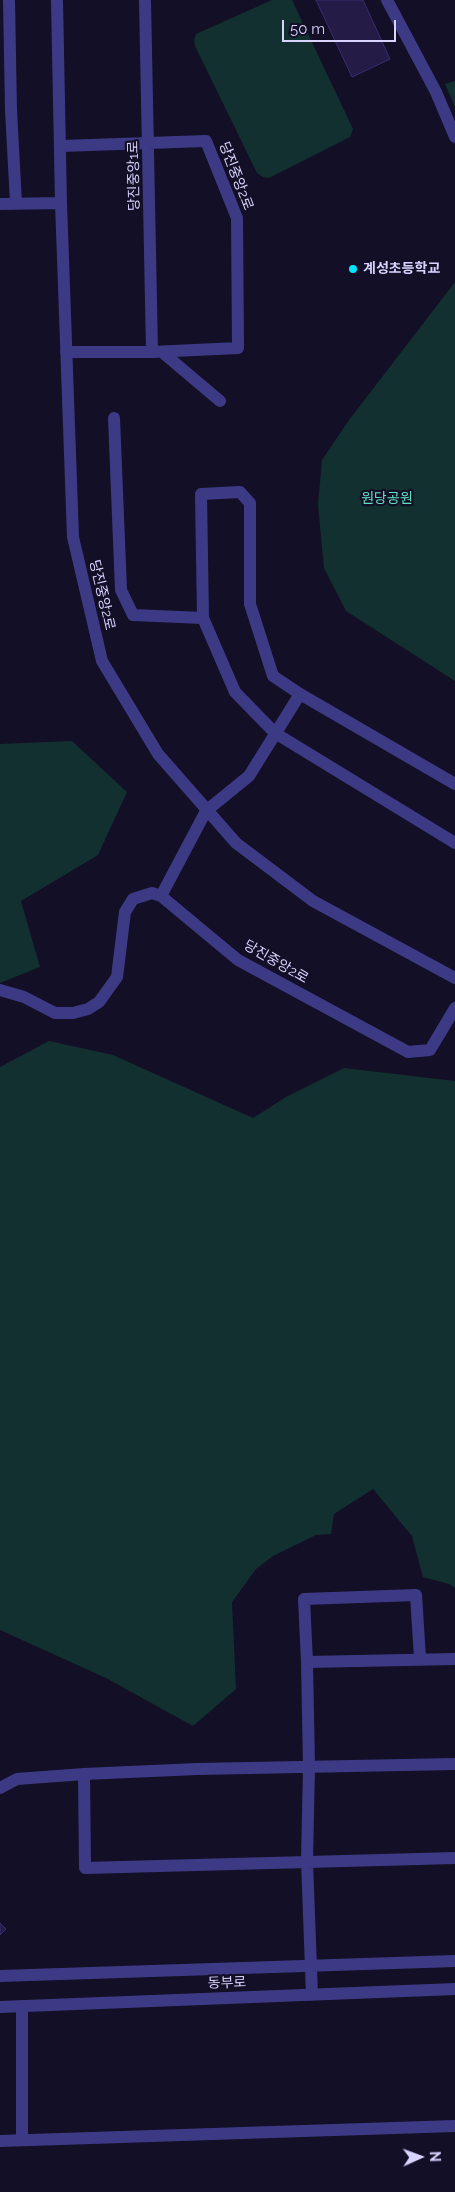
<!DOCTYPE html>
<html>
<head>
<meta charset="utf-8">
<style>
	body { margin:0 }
	#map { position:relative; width:455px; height:2192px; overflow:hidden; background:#130f26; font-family:Raleway,sans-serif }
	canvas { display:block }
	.north { position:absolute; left:395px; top:2132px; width:50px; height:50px; -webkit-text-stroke:4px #130f26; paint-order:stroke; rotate:88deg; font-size:14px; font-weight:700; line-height:20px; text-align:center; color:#d9d4ff }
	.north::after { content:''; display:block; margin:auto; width:18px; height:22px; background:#d9d4ff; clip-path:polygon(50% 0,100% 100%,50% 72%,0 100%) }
	.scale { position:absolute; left:282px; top:20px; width:114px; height:22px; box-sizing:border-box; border:2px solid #d9d4ff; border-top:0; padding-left:6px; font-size:15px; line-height:18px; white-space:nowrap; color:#d9d4ff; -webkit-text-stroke:4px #130f26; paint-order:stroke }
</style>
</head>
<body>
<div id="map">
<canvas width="455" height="2192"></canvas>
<div class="north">N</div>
<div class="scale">50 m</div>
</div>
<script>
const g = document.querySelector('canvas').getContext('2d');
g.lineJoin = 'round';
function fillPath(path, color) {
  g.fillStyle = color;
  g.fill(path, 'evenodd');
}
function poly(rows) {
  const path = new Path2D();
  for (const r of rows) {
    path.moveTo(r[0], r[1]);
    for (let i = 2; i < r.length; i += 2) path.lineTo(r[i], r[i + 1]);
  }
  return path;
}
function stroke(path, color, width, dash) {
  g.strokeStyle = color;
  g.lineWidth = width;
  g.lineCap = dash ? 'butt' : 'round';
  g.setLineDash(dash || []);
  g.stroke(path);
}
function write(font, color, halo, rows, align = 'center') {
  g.font = font + ' Raleway,"Noto Sans KR",sans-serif';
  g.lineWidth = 4.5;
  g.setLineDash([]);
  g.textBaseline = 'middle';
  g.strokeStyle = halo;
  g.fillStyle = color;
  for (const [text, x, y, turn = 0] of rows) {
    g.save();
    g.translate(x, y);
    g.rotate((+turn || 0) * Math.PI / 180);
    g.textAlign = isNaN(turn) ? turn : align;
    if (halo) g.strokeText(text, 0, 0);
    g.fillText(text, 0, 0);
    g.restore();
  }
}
const green = poly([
	[272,0,292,0,353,129,350,137,269,178,263,177,257,173,195,46,194,40,196,34],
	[455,81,455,107,445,84],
	[455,282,455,681,346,611,324,568,318,505,322,460,349,420],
	[72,741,127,792,98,855,21,901,40,967,0,983,0,744],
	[49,1041,113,1055,253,1118,286,1097,344,1068,455,1081,455,1588,449,1584,423,1577,412,1536,373,1489,334,1514,331,1534,316,1535,273,1556,256,1569,232,1602,236,1689,193,1726,106,1678,0,1630,0,1067]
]);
const building = poly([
	[316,0,363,0,390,59,352,77,316,0],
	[0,1923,6,1929,0,1935,0,1923]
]);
const minor = poly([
	[9,0,11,110,16,203],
	[57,0,61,203,73,537,102,661,158,754,236,843,313,901,455,978],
	[145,0,152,352],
	[387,0,436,92,455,137],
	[61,146,206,141,237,218,238,348,152,352,66,352],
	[0,204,61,203],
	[162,352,220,401],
	[114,418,121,590,133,615,203,618],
	[300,694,273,676,250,604,250,503,240,492,201,494,203,618,235,692,275,733,455,843],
	[455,784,300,694,249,776,206,811,161,896,238,960,408,1052,430,1050,455,1008],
	[0,990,24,997,55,1013,73,1013,88,1009,99,1002,117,977,125,912,133,899,152,893,161,896],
	[307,1662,304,1599,416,1595,420,1658],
	[84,1774,85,1868,455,1858],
	[0,1788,17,1779,84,1774,197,1769,455,1764],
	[0,1976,455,1961],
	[312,1995,307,1861,309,1767,307,1662,455,1659],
	[0,2007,455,1989],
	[22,2140,22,2006],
	[0,2141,455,2126]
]);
const markers = [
	[353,269,5,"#00e5ff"]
];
const streetNames = [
	["당진중앙1로",134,176,-91],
	["당진중앙2로",236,176,69],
	["당진중앙2로",102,595,77],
	["당진중앙2로",276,962,30],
	["동부로",227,1983,-2]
];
const poiNames = [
	["계성초등학교",363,269]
];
const parkNames = [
	["원당공원",387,499]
];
fillPath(green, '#12302f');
fillPath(building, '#241b47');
stroke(building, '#3b2d73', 1);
stroke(minor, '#3d3a85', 12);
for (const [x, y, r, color] of markers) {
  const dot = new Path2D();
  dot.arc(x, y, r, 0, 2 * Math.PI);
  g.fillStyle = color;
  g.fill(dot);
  stroke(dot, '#130f26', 2);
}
write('14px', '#d9d4ff', '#130f26', streetNames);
write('bold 14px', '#d9d4ff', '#130f26', poiNames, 'left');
write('14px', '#5fe0c0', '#130f26', parkNames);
</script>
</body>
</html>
